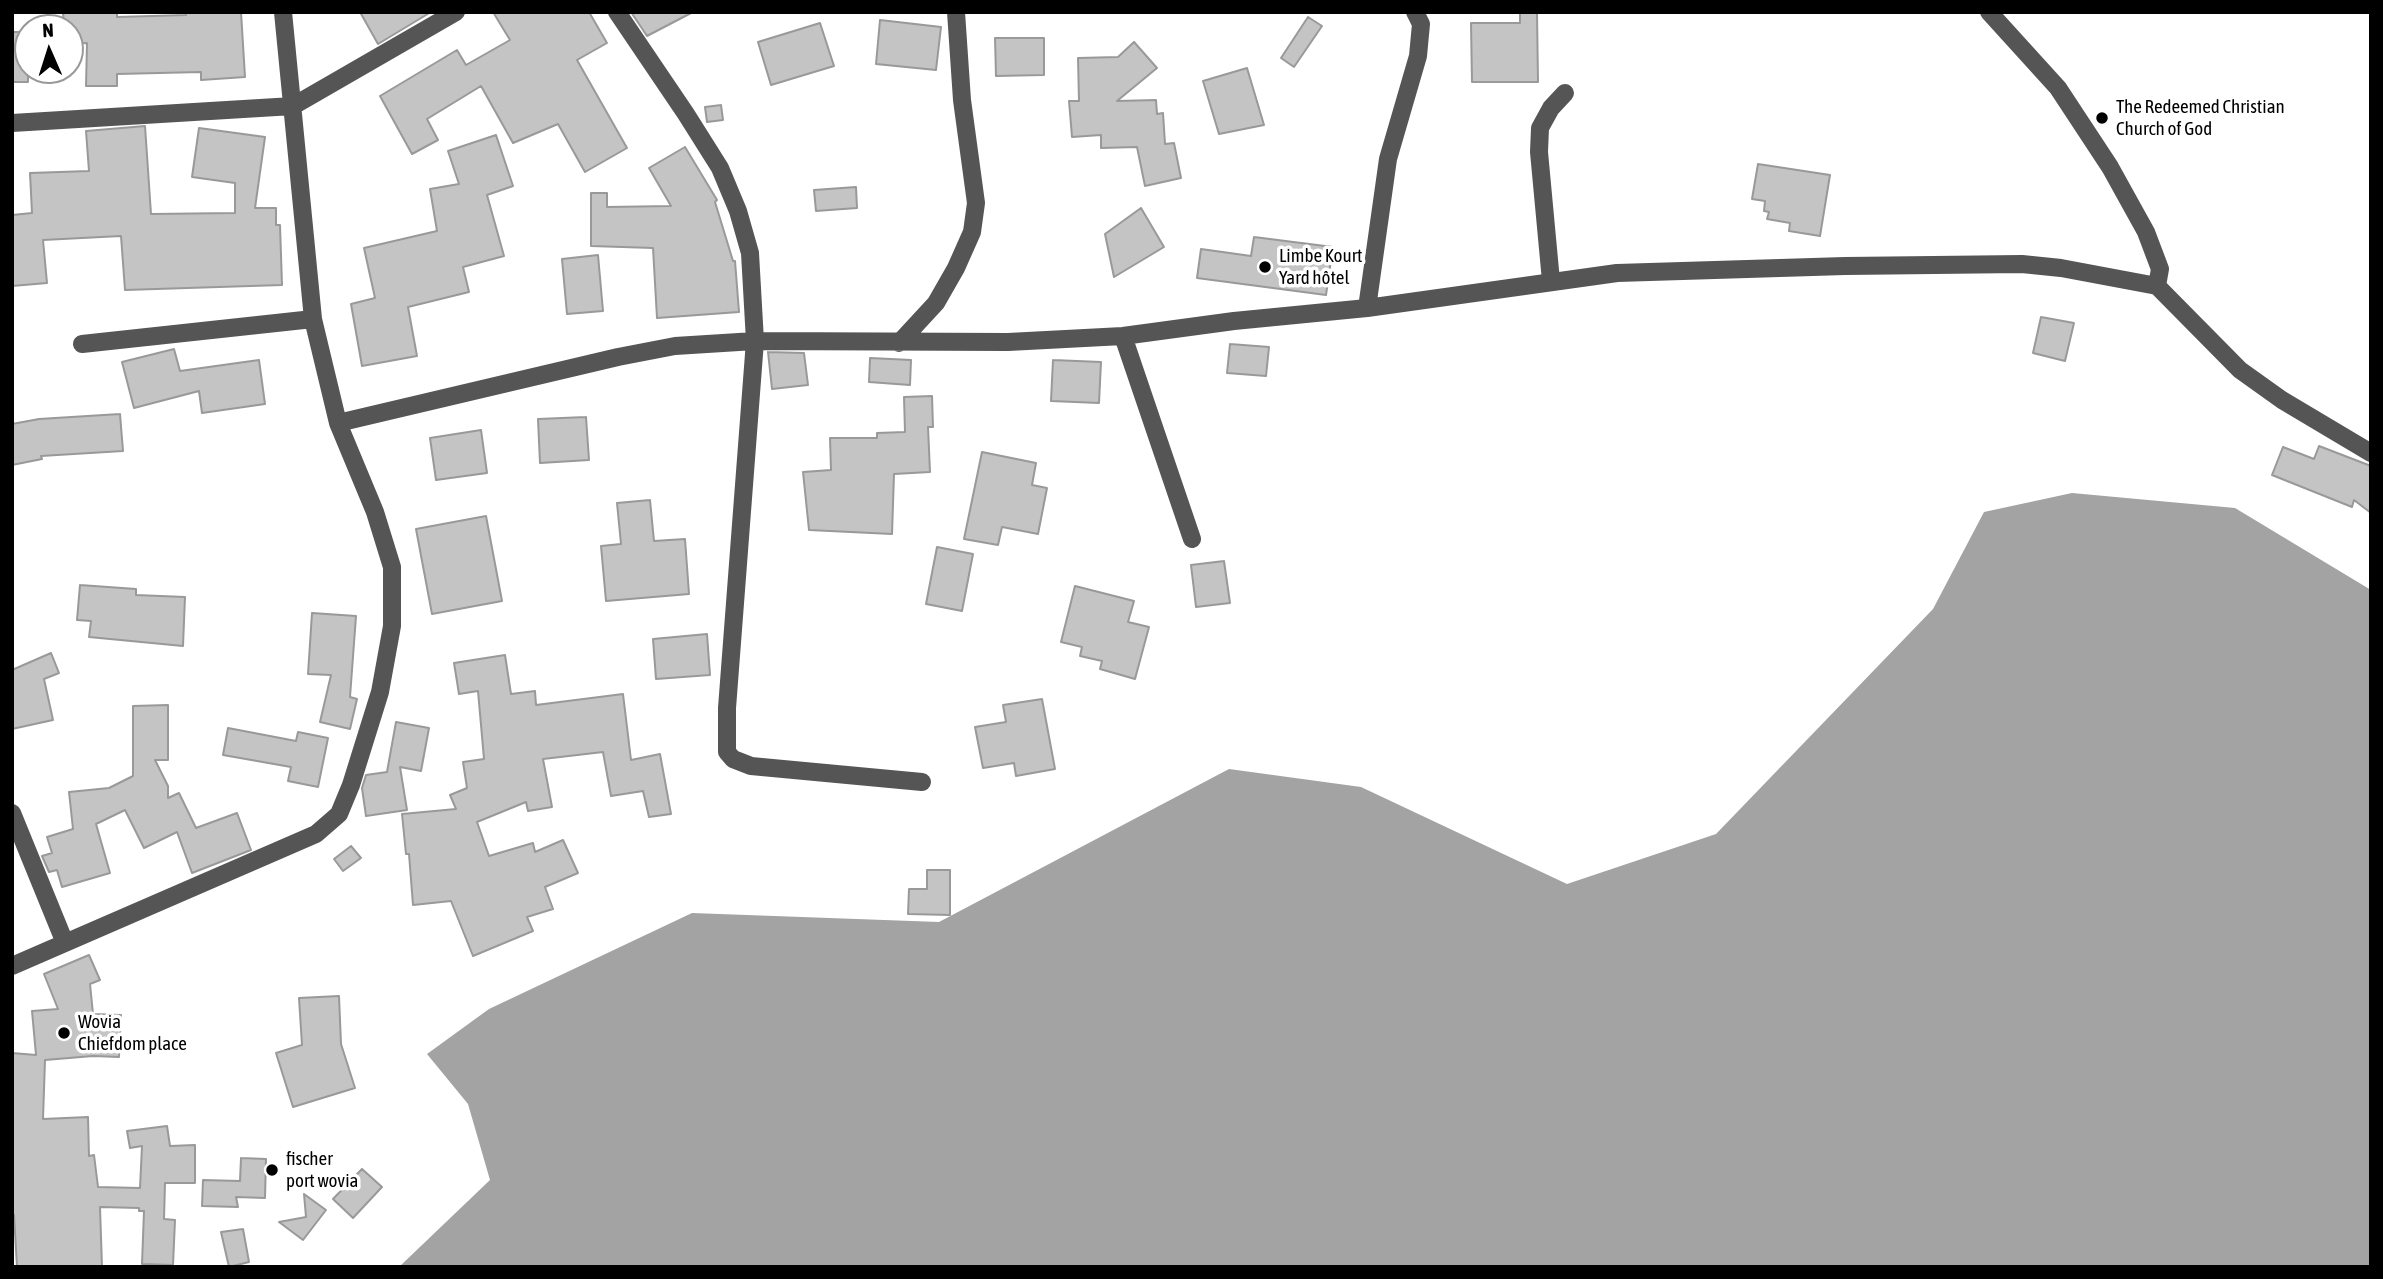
<!DOCTYPE html>
<html>
<head>
<meta charset="utf-8">
<style>
	body { margin:0 }
	#map { position:relative; width:2383px; height:1279px; overflow:hidden; background:#fff; font-family:"Asap Condensed",sans-serif }
	canvas { display:block }
	.frame { position:absolute; inset:0; border:14px solid #000; pointer-events:none }
	.north { position:absolute; left:14px; top:14px; width:70px; height:70px; box-sizing:border-box; background:#fff; border:2px solid #999; border-radius:50%; rotate:357deg; font-size:19px; font-weight:700; line-height:28px; text-align:center; color:#000 }
	.north::after { content:''; display:block; margin:auto; width:24px; height:32px; background:#000; clip-path:polygon(50% 0,100% 100%,50% 72%,0 100%) }
</style>
</head>
<body>
<div id="map">
<canvas width="2383" height="1279"></canvas>
<div class="frame"></div>
<div class="north">N</div>
</div>
<script>
const g = document.querySelector('canvas').getContext('2d');
g.lineJoin = 'round';
function fillPath(path, color) {
  g.fillStyle = color;
  g.fill(path, 'evenodd');
}
function poly(rows) {
  const path = new Path2D();
  for (const r of rows) {
    path.moveTo(r[0], r[1]);
    for (let i = 2; i < r.length; i += 2) path.lineTo(r[i], r[i + 1]);
  }
  return path;
}
function stroke(path, color, width, dash) {
  g.strokeStyle = color;
  g.lineWidth = width;
  g.lineCap = dash ? 'butt' : 'round';
  g.setLineDash(dash || []);
  g.stroke(path);
}
function write(font, color, halo, rows, align = 'center') {
  g.font = font + ' "Asap Condensed",sans-serif';
  g.lineWidth = 7;
  g.setLineDash([]);
  g.textBaseline = 'middle';
  g.strokeStyle = halo;
  g.fillStyle = color;
  for (const [text, x, y, turn = 0] of rows) {
    g.save();
    g.translate(x, y);
    g.rotate((+turn || 0) * Math.PI / 180);
    g.textAlign = isNaN(turn) ? turn : align;
    if (halo) g.strokeText(text, 0, 0);
    g.fillText(text, 0, 0);
    g.restore();
  }
}
const water = poly([
	[2072,493,2235,508,2371,590,2371,1267,399,1267,490,1180,468,1104,427,1054,489,1009,692,913,939,922,1229,769,1361,787,1567,884,1716,834,1933,609,1984,512]
]);
const building = poly([
	[63,12,117,13,117,17,186,15,186,12,241,12,245,77,201,80,201,72,117,74,117,86,86,86,87,43,70,44,70,28,64,28,63,12],
	[360,12,431,12,378,44,360,12],
	[493,12,589,12,607,43,577,60,627,148,585,172,558,124,513,143,481,86,427,119,438,140,412,154,380,96,457,50,466,65,510,40,493,12],
	[631,12,693,12,647,36,631,12],
	[1520,12,1537,12,1538,82,1472,82,1471,23,1520,23,1520,12],
	[1308,17,1322,26,1294,67,1281,58,1308,17],
	[880,20,941,27,936,70,876,64,880,20],
	[820,23,834,66,771,85,758,42,820,23],
	[12,32,28,32,28,82,12,82,12,32],
	[995,38,1044,38,1044,75,996,76,995,38],
	[1134,42,1157,68,1117,101,1156,100,1157,114,1163,113,1165,144,1174,143,1181,178,1145,186,1137,147,1101,148,1101,135,1072,137,1069,101,1079,101,1078,58,1118,57,1134,42],
	[1247,68,1264,125,1219,134,1203,81,1247,68],
	[721,105,723,120,707,122,705,107,721,105],
	[145,126,151,214,235,213,235,183,192,177,199,128,265,137,255,208,276,208,276,225,280,225,282,285,125,290,121,236,43,240,47,283,12,286,12,215,32,213,30,173,89,171,86,131,145,126],
	[496,135,513,186,487,195,504,256,463,267,469,292,408,307,417,356,362,366,351,304,375,298,364,248,437,231,430,189,459,184,448,151,496,135],
	[685,147,717,200,715,202,733,261,735,261,739,312,657,318,653,248,591,246,591,193,607,193,607,207,671,206,649,168,685,147],
	[1758,164,1830,175,1820,236,1789,231,1790,223,1767,219,1769,212,1764,211,1765,201,1752,199,1758,164],
	[856,187,857,208,816,211,814,190,856,187],
	[1141,208,1164,247,1114,277,1105,234,1141,208],
	[1254,237,1333,247,1326,295,1197,278,1201,249,1251,256,1254,237],
	[598,255,603,311,567,314,562,259,598,255],
	[2041,317,2074,323,2065,361,2033,353,2041,317],
	[1230,344,1269,347,1266,376,1227,373,1230,344],
	[174,349,180,371,259,360,265,404,202,413,199,391,134,408,122,362,174,349],
	[768,352,804,353,808,385,772,389,768,352],
	[870,358,911,360,910,385,869,382,870,358],
	[1053,360,1101,362,1099,403,1051,401,1053,360],
	[932,396,933,427,928,427,930,472,894,474,892,534,809,530,803,472,831,470,830,438,877,438,877,433,905,432,904,397,932,396],
	[120,414,123,451,41,456,42,459,12,465,12,424,39,419,120,414],
	[586,417,589,460,540,463,538,419,586,417],
	[481,430,487,473,436,480,430,438,481,430],
	[2319,446,2371,466,2371,513,2354,500,2352,507,2272,475,2283,447,2314,459,2319,446],
	[982,452,1036,463,1032,485,1047,488,1038,534,1002,527,998,545,964,539,982,452],
	[650,500,654,541,685,539,689,594,606,601,601,546,621,544,617,503,650,500],
	[486,516,502,601,432,614,416,529,486,516],
	[937,547,973,554,962,611,926,604,937,547],
	[1224,561,1230,603,1196,607,1191,565,1224,561],
	[80,585,136,589,136,595,185,597,183,646,89,637,91,621,77,620,80,585],
	[1075,586,1134,601,1128,622,1149,627,1135,679,1100,669,1102,661,1080,656,1082,647,1061,642,1075,586],
	[312,613,356,616,350,697,357,699,350,729,320,722,331,675,308,674,312,613],
	[707,634,710,675,656,679,653,639,707,634],
	[51,653,59,673,44,679,53,720,12,729,12,670,51,653],
	[505,655,511,694,535,691,536,705,623,694,631,760,660,754,671,814,649,817,643,791,611,796,603,752,543,759,552,807,528,811,526,802,477,822,489,856,533,843,535,852,563,840,578,873,545,887,553,909,527,917,533,931,473,956,451,901,413,905,409,854,406,854,402,814,456,809,450,795,467,788,463,762,484,759,478,691,459,694,454,663,505,655],
	[1042,699,1055,769,1016,776,1014,763,983,768,975,727,1006,722,1003,705,1042,699],
	[168,705,168,760,155,760,168,786,168,798,179,793,196,828,237,813,251,850,192,873,177,832,144,848,125,810,96,824,110,873,62,887,57,870,49,872,42,856,52,853,47,837,73,829,69,792,109,788,133,776,133,706,168,705],
	[396,722,429,728,421,771,400,767,407,810,366,816,362,788,366,775,387,772,396,722],
	[228,728,296,741,298,732,328,738,318,787,288,781,291,767,223,755,228,728],
	[351,846,361,858,343,871,334,859,351,846],
	[927,870,950,870,950,915,908,914,909,889,927,889,927,870],
	[89,955,100,980,90,984,93,1014,121,1015,119,1057,93,1056,45,1060,43,1119,88,1117,89,1156,94,1155,98,1187,140,1188,142,1146,130,1148,127,1131,167,1126,170,1146,195,1145,195,1183,165,1183,164,1219,175,1220,173,1265,142,1264,144,1211,139,1211,139,1208,100,1207,102,1267,17,1267,14,1215,12,1216,12,1053,36,1055,32,1011,58,1009,44,974,89,955],
	[339,996,341,1044,355,1088,293,1107,276,1053,302,1045,299,998,339,996],
	[241,1158,266,1159,265,1198,236,1197,238,1207,202,1206,203,1180,240,1181,241,1158],
	[362,1169,382,1187,353,1218,333,1199,362,1169],
	[304,1194,326,1210,303,1240,279,1222,306,1217,304,1194],
	[243,1229,249,1262,229,1267,221,1232,243,1229]
]);
const minor = poly([
	[617,12,686,114,720,168,738,211,750,253,755,341,727,708,727,752,733,759,751,766,922,782],
	[1989,12,2058,88,2110,167,2146,232,2160,269,2157,286],
	[12,123,293,106,456,12],
	[1551,281,1539,152,1540,128,1551,108,1565,93],
	[1367,308,1388,159,1418,56,1421,24,1415,12],
	[1123,336,1192,539],
	[899,343,936,303,956,268,972,232,976,203,962,100,956,12],
	[82,344,313,319],
	[338,423,618,357,675,346,755,341,1008,342,1123,336,1234,321,1367,308,1617,273,1845,266,2022,264,2061,268,2157,286,2240,370,2282,400,2371,453],
	[12,813,65,943],
	[12,966,316,834,339,814,351,785,380,692,392,626,392,567,375,512,338,423,313,319,283,12]
]);
const markers = [
	[2102,118,7,"#000"],
	[1265,267,7,"#000"],
	[64,1033,7,"#000"],
	[272,1170,7,"#000"]
];
const poiNames = [
	["The Redeemed Christian",2116,107],
	["Church of God",2116,129],
	["Limbe Kourt",1279,256],
	["Yard hôtel",1279,278],
	["Wovia",78,1022],
	["Chiefdom place",78,1044],
	["fischer",286,1159],
	["port wovia",286,1181]
];
fillPath(water, '#a3a3a3');
fillPath(building, '#c4c4c4');
stroke(building, '#999', 2);
stroke(minor, '#555', 18);
for (const [x, y, r, color] of markers) {
  const dot = new Path2D();
  dot.arc(x, y, r, 0, 2 * Math.PI);
  g.fillStyle = color;
  g.fill(dot);
  stroke(dot, '#fff', 2.5);
}
write('19px', '#000', '#fff', poiNames, 'left');
</script>
</body>
</html>
